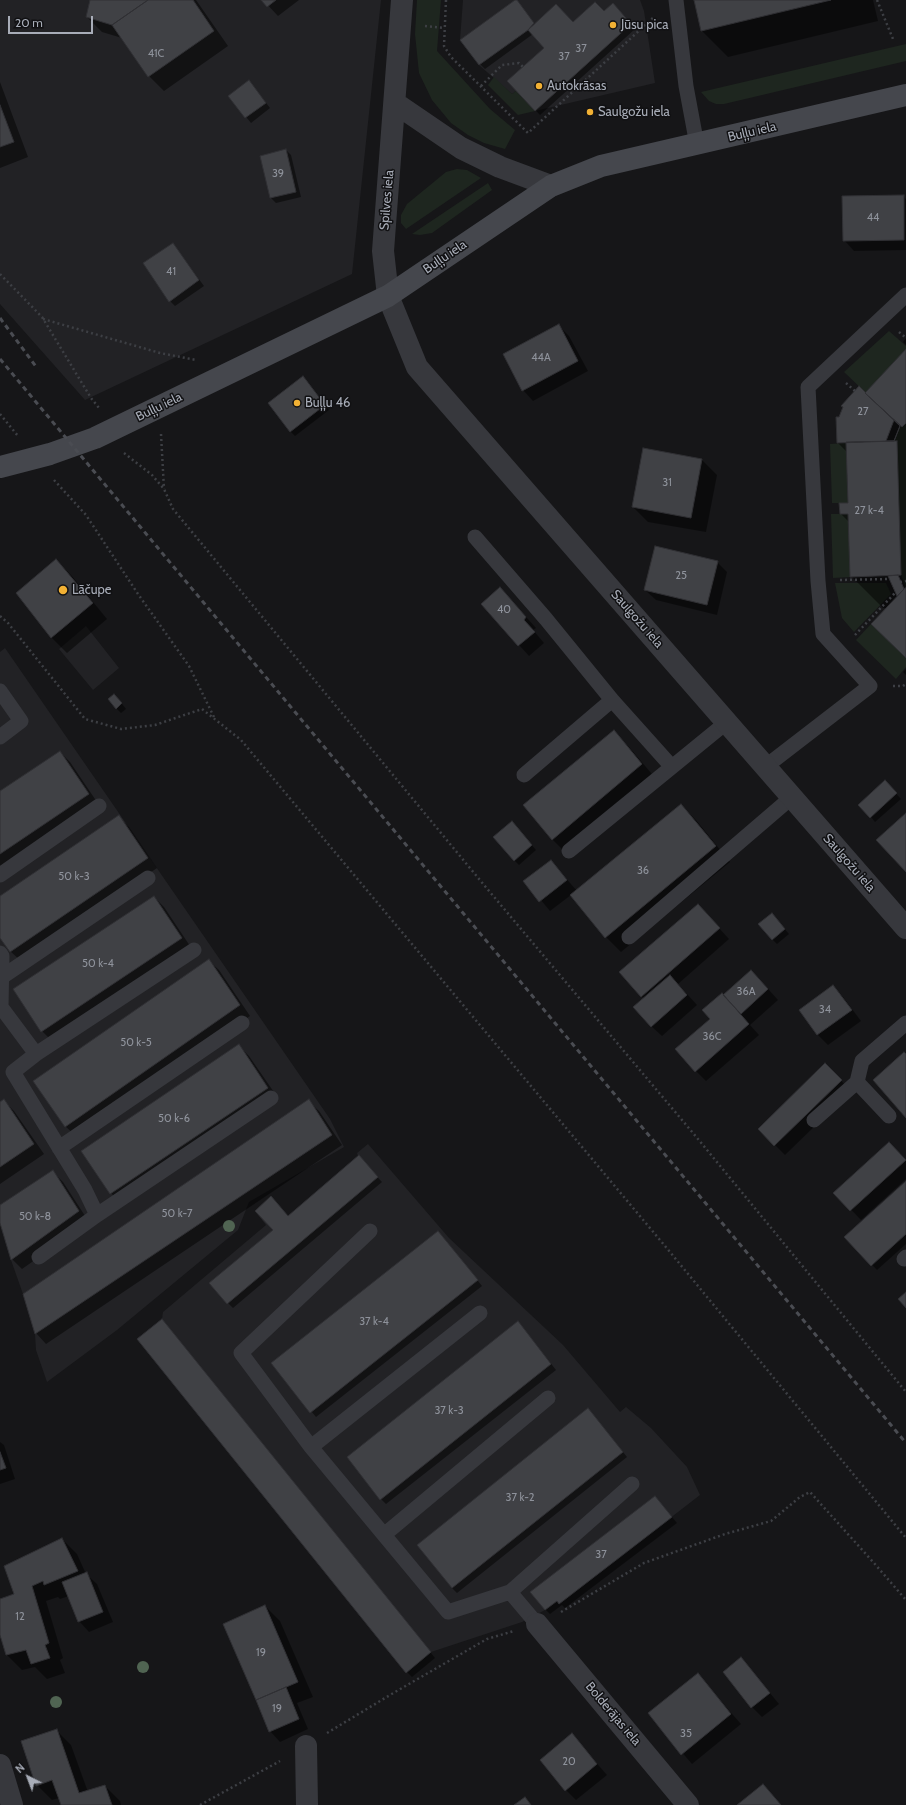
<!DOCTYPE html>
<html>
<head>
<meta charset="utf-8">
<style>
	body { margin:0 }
	#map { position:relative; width:906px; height:1805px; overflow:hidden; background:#161618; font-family:Cabin,sans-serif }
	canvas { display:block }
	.north { position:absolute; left:8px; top:1757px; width:40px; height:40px; -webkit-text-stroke:3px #111113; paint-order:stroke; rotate:318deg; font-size:11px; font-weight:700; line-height:16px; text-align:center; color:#a8adb8 }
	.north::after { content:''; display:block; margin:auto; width:14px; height:18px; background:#a8adb8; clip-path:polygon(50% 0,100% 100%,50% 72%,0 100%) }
	.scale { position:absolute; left:8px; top:16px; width:85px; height:18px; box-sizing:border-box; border:2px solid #a8adb8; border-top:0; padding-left:5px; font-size:12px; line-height:14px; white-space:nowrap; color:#a8adb8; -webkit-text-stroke:3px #111113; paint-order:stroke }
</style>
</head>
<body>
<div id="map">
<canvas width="906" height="1805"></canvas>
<div class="north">N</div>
<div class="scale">20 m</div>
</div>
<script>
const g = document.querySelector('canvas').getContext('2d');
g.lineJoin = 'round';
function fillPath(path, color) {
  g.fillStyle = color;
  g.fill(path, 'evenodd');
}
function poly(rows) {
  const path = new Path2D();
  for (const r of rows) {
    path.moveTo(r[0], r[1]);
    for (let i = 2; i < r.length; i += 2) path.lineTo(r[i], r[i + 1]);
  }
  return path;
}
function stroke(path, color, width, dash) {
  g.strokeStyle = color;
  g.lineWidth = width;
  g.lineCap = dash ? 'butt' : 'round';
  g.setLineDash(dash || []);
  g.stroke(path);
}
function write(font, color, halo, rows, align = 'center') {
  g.font = font + ' Cabin,sans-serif';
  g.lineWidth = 3;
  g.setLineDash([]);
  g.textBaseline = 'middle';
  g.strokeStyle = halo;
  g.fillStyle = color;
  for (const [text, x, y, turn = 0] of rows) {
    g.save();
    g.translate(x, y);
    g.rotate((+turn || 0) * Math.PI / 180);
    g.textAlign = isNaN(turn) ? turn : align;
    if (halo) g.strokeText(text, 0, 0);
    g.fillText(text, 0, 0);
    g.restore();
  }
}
const built = poly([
	[0,0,381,0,352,274,85,400,0,304],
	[463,0,640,0,644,11,655,83,535,111,516,91,512,94,479,65,460,40],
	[86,626,119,668,93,690,59,649],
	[5,648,330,1119,344,1147,249,1202,238,1230,117,1330,47,1382,36,1350,35,1334,23,1294,11,1260,0,1223,0,652],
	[368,1144,449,1238,563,1345,620,1412,626,1407,651,1428,687,1467,700,1495,559,1604,557,1601,545,1610,522,1622,431,1652,406,1673,137,1339,162,1319,163,1312,266,1225,255,1211,271,1196,288,1216,358,1156,357,1153]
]);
const green = poly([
	[417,0,441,0,437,51,490,109,515,130,505,149,484,143,468,135,451,123,432,100,419,73,415,34],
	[906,44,906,61,724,104,716,104,709,101,701,92],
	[494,77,512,94,516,91,535,111,518,115,488,85],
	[457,169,467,170,481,178,406,229,401,223,401,215,407,204,446,172],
	[488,183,492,190,432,233,420,235,412,234],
	[889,331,906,346,906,349,866,393,844,372],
	[906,423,906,588,901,575,897,441,894,441,900,426,902,427],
	[846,443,848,503,832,503,830,444],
	[831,514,848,514,850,577,833,578],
	[835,583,886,583,891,594,854,632,842,618],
	[871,624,906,658,906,667,896,679,856,640]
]);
const shadow = poly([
	[92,0,196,0,228,46,164,91,149,76,122,38,102,32,87,17],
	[263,0,299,0,278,16],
	[516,0,535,24,573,24,604,12,618,10,635,29,540,115,508,81,545,48,533,34,485,69,480,64],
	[695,0,873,0,878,21,728,57,702,31],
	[249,81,270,108,251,123,230,97],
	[0,82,28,157,0,168],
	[286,150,291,155,301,197,276,203,271,198],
	[903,196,906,199,906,250,854,251,844,240],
	[173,244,204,286,175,306,170,301],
	[559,326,569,336,588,371,533,401,523,390,504,355],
	[906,338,906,345,903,342],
	[906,350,906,657,887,608,883,608,851,576,849,522,841,514,849,504,847,452,838,443,840,418,866,394],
	[308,382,329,410,295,436,290,431],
	[643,449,702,460,717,475,706,532,648,522,633,507],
	[56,560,71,575,107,619,67,653,52,638,17,594],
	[717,562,727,572,717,615,656,600,645,590],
	[510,599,536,628,533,630,544,643,529,656,482,604],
	[906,669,906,675,903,672],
	[119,700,126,709,121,713,116,708],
	[614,732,629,747,657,780,567,854,552,839],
	[60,752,70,762,99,805,0,871,0,792],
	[890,787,901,799,875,822,871,817],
	[681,805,696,820,730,862,621,952,606,937,571,895,550,911,525,881,551,861,577,891],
	[119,817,129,827,157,868,21,961,10,951,0,936,0,898],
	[517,828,536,850,519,865,514,860],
	[154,897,164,907,192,949,52,1041,42,1031],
	[698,905,729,939,678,984,697,1005,662,1036,651,1026,644,999,621,972],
	[776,919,789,934,777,944,772,939],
	[208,960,219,970,250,1016,76,1136,65,1126],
	[761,981,778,1000,750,1025,759,1035,706,1081,696,1071,712,1019,723,996],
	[833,986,843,997,861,1021,828,1045,818,1035,800,1011],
	[239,1046,249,1056,278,1098,121,1204,111,1193],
	[825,1064,851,1091,785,1155,759,1129],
	[4,1101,14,1111,44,1154,0,1184,0,1103],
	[308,1101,319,1111,342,1145,46,1344,36,1333],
	[900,1153,906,1160,906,1179,861,1220,835,1193],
	[363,1162,382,1182,233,1308,228,1303,274,1230],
	[53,1172,63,1182,89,1222,22,1269,12,1259,0,1220,0,1206],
	[906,1182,906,1244,877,1270,846,1237],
	[443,1237,482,1286,316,1417,272,1364],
	[166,1326,435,1658,412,1677,407,1672],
	[523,1328,556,1370,386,1504,381,1499],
	[593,1415,627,1457,457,1593,452,1588],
	[0,1442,4,1445,15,1479,0,1484],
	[655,1497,677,1523,565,1608,562,1605,550,1614,545,1609],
	[62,1539,77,1554,86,1574,97,1584,113,1622,89,1632,79,1621,69,1596,60,1599,58,1597,46,1601,63,1658,60,1660,65,1673,47,1679,35,1667,22,1670,7,1655,0,1632,0,1600,16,1595],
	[265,1606,280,1621,313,1697,297,1703,308,1729,280,1742,270,1731],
	[741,1658,779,1704,762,1717,752,1707],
	[697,1674,741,1724,692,1764,649,1714],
	[56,1730,71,1745,88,1792,105,1786,120,1801,121,1805,62,1805,59,1798,52,1800,37,1785],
	[572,1735,607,1775,576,1800,566,1790]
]);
const building = poly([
	[90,0,148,0,112,25,86,17,90,0],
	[148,0,193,0,214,31,148,77,112,25,148,0],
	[261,0,276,0,267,7,261,0],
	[515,0,517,0,534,23,528,30,479,65,460,40,515,0],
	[694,0,831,0,701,31,694,0],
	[595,2,604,11,613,3,631,24,535,111,507,81,544,48,528,30,556,4,573,22,595,2],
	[249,80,266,103,245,118,228,96,249,80],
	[0,105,14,142,0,147,0,105],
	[286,149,296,192,270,198,260,156,286,149],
	[904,195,904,240,843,241,842,196,904,195],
	[173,243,199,280,169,302,143,263,173,243],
	[559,324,578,361,522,391,503,354,559,324],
	[906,349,906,423,902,427,865,393,906,349],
	[303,376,325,405,290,432,268,403,303,376],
	[859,386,866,393,865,393,900,426,894,441,837,443,836,417,839,417,843,407,841,406,859,386],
	[894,420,900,426,894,441,886,441,894,420],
	[897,441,901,575,850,577,848,514,840,514,839,503,848,503,846,442,897,441],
	[643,448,702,459,691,518,632,507,643,448],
	[655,546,718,561,707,605,644,590,655,546],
	[56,559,93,603,51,638,16,593,56,559],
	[898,575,904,589,897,596,888,576,898,575],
	[500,587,526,617,524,620,535,632,518,646,481,604,500,587],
	[905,588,906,588,906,658,871,624,905,588],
	[114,694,122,703,116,709,108,699,114,694],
	[614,730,642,764,552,840,523,805,614,730],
	[60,751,89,794,0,854,0,791,60,751],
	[885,780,897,793,870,818,858,805,885,780],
	[681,804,716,846,605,938,570,895,681,804],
	[906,813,906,872,876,840,906,813],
	[119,815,148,858,10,952,0,938,0,896,119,815],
	[512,821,532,845,514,861,493,837,512,821],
	[551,860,567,880,539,902,523,881,551,860],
	[154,896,182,938,41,1032,13,989,154,896],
	[698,904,720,928,641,997,619,972,698,904],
	[772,913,785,929,772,940,758,924,772,913],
	[209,959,240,1005,65,1127,33,1081,209,959],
	[751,970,768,989,741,1014,723,995,751,970],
	[670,975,687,995,651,1027,633,1007,670,975],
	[833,985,852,1010,817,1035,799,1010,833,985],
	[722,993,749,1024,695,1072,675,1049,710,1019,702,1010,722,993],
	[239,1044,268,1088,110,1194,81,1151,239,1044],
	[904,1052,906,1054,906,1118,873,1080,904,1052],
	[825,1063,842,1080,774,1146,758,1129,825,1063],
	[4,1099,34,1144,0,1167,0,1102,4,1099],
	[309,1099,332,1135,35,1334,23,1294,309,1099],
	[889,1142,906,1160,850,1211,833,1193,889,1142],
	[359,1155,378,1177,227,1304,209,1283,273,1230,255,1211,271,1196,288,1216,359,1155],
	[53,1170,79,1211,11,1260,0,1223,0,1205,53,1170],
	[906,1181,906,1234,871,1266,844,1237,906,1181],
	[438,1231,478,1280,310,1413,271,1363,438,1231],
	[906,1292,906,1308,898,1299,906,1292],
	[162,1319,431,1652,406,1673,137,1339,162,1319],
	[518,1321,551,1364,380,1500,347,1457,518,1321],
	[588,1408,623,1452,452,1588,417,1545,588,1408],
	[0,1452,6,1468,0,1470,0,1452],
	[655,1496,672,1517,559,1604,557,1601,545,1610,530,1592,655,1496],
	[62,1538,78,1571,44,1585,43,1581,32,1586,49,1643,45,1645,50,1658,31,1664,26,1650,6,1655,0,1635,0,1599,14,1594,4,1566,62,1538],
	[87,1572,103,1612,78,1622,62,1582,87,1572],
	[265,1605,298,1682,256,1700,223,1624,265,1605],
	[741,1657,770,1693,751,1708,723,1672,741,1657],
	[698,1673,731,1714,681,1755,648,1713,698,1673],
	[286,1687,299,1719,269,1732,256,1700,286,1687],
	[57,1729,79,1793,105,1785,112,1805,61,1805,52,1780,36,1786,21,1741,57,1729],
	[572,1733,597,1764,565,1791,540,1760,572,1733],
	[763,1784,781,1805,737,1805,763,1784],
	[525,1797,531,1805,514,1805,525,1797]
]);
const path = poly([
	[446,0,444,46,451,57,528,133,655,16],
	[877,0,893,39],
	[425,26,445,28],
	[481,86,502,65,519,63,523,67],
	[0,274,42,317,91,398,99,408],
	[43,319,160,353,196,360],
	[899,332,905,337],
	[846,383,855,391],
	[0,414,18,436],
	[161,434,164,489],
	[124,453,152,475,164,489,173,509,484,885,698,1139,906,1392],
	[54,480,86,515,138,594,189,666,214,717],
	[840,580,889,579],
	[900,582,906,581],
	[0,616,8,623,85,719,121,729,155,725,202,709,241,740,665,1246,906,1538],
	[855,635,895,593],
	[893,686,903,686,906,684],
	[561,1612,644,1563,725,1534,771,1521,800,1497,810,1492,874,1563,906,1600],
	[327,1733,390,1695,487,1639,514,1631],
	[200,1805,280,1761]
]);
const lane = poly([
	[676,0,686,86,697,145],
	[475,537,546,619,612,700],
	[0,691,21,721,0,737],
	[765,767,870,686,823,634,818,581,808,387,906,295],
	[524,775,612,700,672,767],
	[569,851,727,722],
	[0,875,99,806],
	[629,937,792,797],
	[0,953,2,956,1,1007,36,1054,13,1072,85,1190,97,1215,39,1257],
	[2,977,148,878],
	[36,1054,194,950],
	[857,1082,889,1116],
	[814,1120,857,1082,862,1061,906,1023],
	[59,1148,242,1023],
	[97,1215,271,1098],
	[370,1231,241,1353,311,1447,448,1612,510,1592,537,1624],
	[904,1259,906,1257],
	[311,1447,480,1313],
	[385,1534,548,1398],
	[510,1592,632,1484]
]);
const street = poly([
	[402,0,383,251,388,296,417,367,906,928],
	[395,103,461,148,500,167,551,186],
	[537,1624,688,1805],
	[306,1746,307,1805],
	[0,1765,12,1805]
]);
const secondary = poly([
	[0,467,50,454,95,438,388,296,551,186,601,166,906,95]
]);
const rail = poly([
	[0,318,37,368],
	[0,359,906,1443]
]);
const trees = [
	[229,1226],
	[143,1667],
	[56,1702]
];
const markers = [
	[613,25,4,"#f2b134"],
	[539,86,4,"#f2b134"],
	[590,112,4,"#f2b134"],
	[297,403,4,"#f2b134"],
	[63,590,5,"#f2b134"]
];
const numberNames = [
	["37",581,49],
	["41C",156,54],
	["37",564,57],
	["39",278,174],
	["44",873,218],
	["41",171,272],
	["44A",541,358],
	["27",863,412],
	["31",667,483],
	["27 k-4",869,511],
	["25",681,576],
	["40",504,610],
	["36",643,871],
	["50 k-3",74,877],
	["50 k-4",98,964],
	["36A",746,992],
	["34",825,1010],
	["36C",712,1037],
	["50 k-5",136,1043],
	["50 k-6",174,1119],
	["50 k-7",177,1214],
	["50 k-8",35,1217],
	["37 k-4",374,1322],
	["37 k-3",449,1411],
	["37 k-2",520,1498],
	["37",601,1555],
	["12",20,1617],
	["19",261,1653],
	["19",277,1709],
	["35",686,1734],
	["20",569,1762]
];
const poiNames = [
	["Jūsu pica",621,25],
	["Autokrāsas",547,86],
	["Saulgožu iela",598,112],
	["Buļļu 46",305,403],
	["Lāčupe",72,590]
];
const streetNames = [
	["Buļļu iela",752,132,-13],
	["Spilves iela",387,200,-85],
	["Buļļu iela",445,257,-34],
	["Buļļu iela",159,407,-26],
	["Saulgožu iela",637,619,49],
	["Saulgožu iela",849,863,49],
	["Bolderājas iela",613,1714,50]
];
fillPath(built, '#222225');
fillPath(green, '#1e261f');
fillPath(shadow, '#0007');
fillPath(building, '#404145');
stroke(building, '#303034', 1);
stroke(path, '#3d3f44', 2.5, [2, 3]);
stroke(lane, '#37383d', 15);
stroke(street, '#37383d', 22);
stroke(secondary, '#45474d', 22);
stroke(rail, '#4a4c52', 3, [5, 4]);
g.fillStyle = '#506452';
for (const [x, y] of trees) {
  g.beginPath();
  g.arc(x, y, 6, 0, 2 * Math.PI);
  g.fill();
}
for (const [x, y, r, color] of markers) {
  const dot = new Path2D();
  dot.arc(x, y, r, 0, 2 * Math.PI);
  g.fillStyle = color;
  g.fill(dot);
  stroke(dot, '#111113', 1.5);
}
write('11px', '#8e929b', null, numberNames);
write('13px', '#a8adb8', '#111113', poiNames, 'left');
write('13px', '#a8adb8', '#111113', streetNames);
</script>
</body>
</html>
